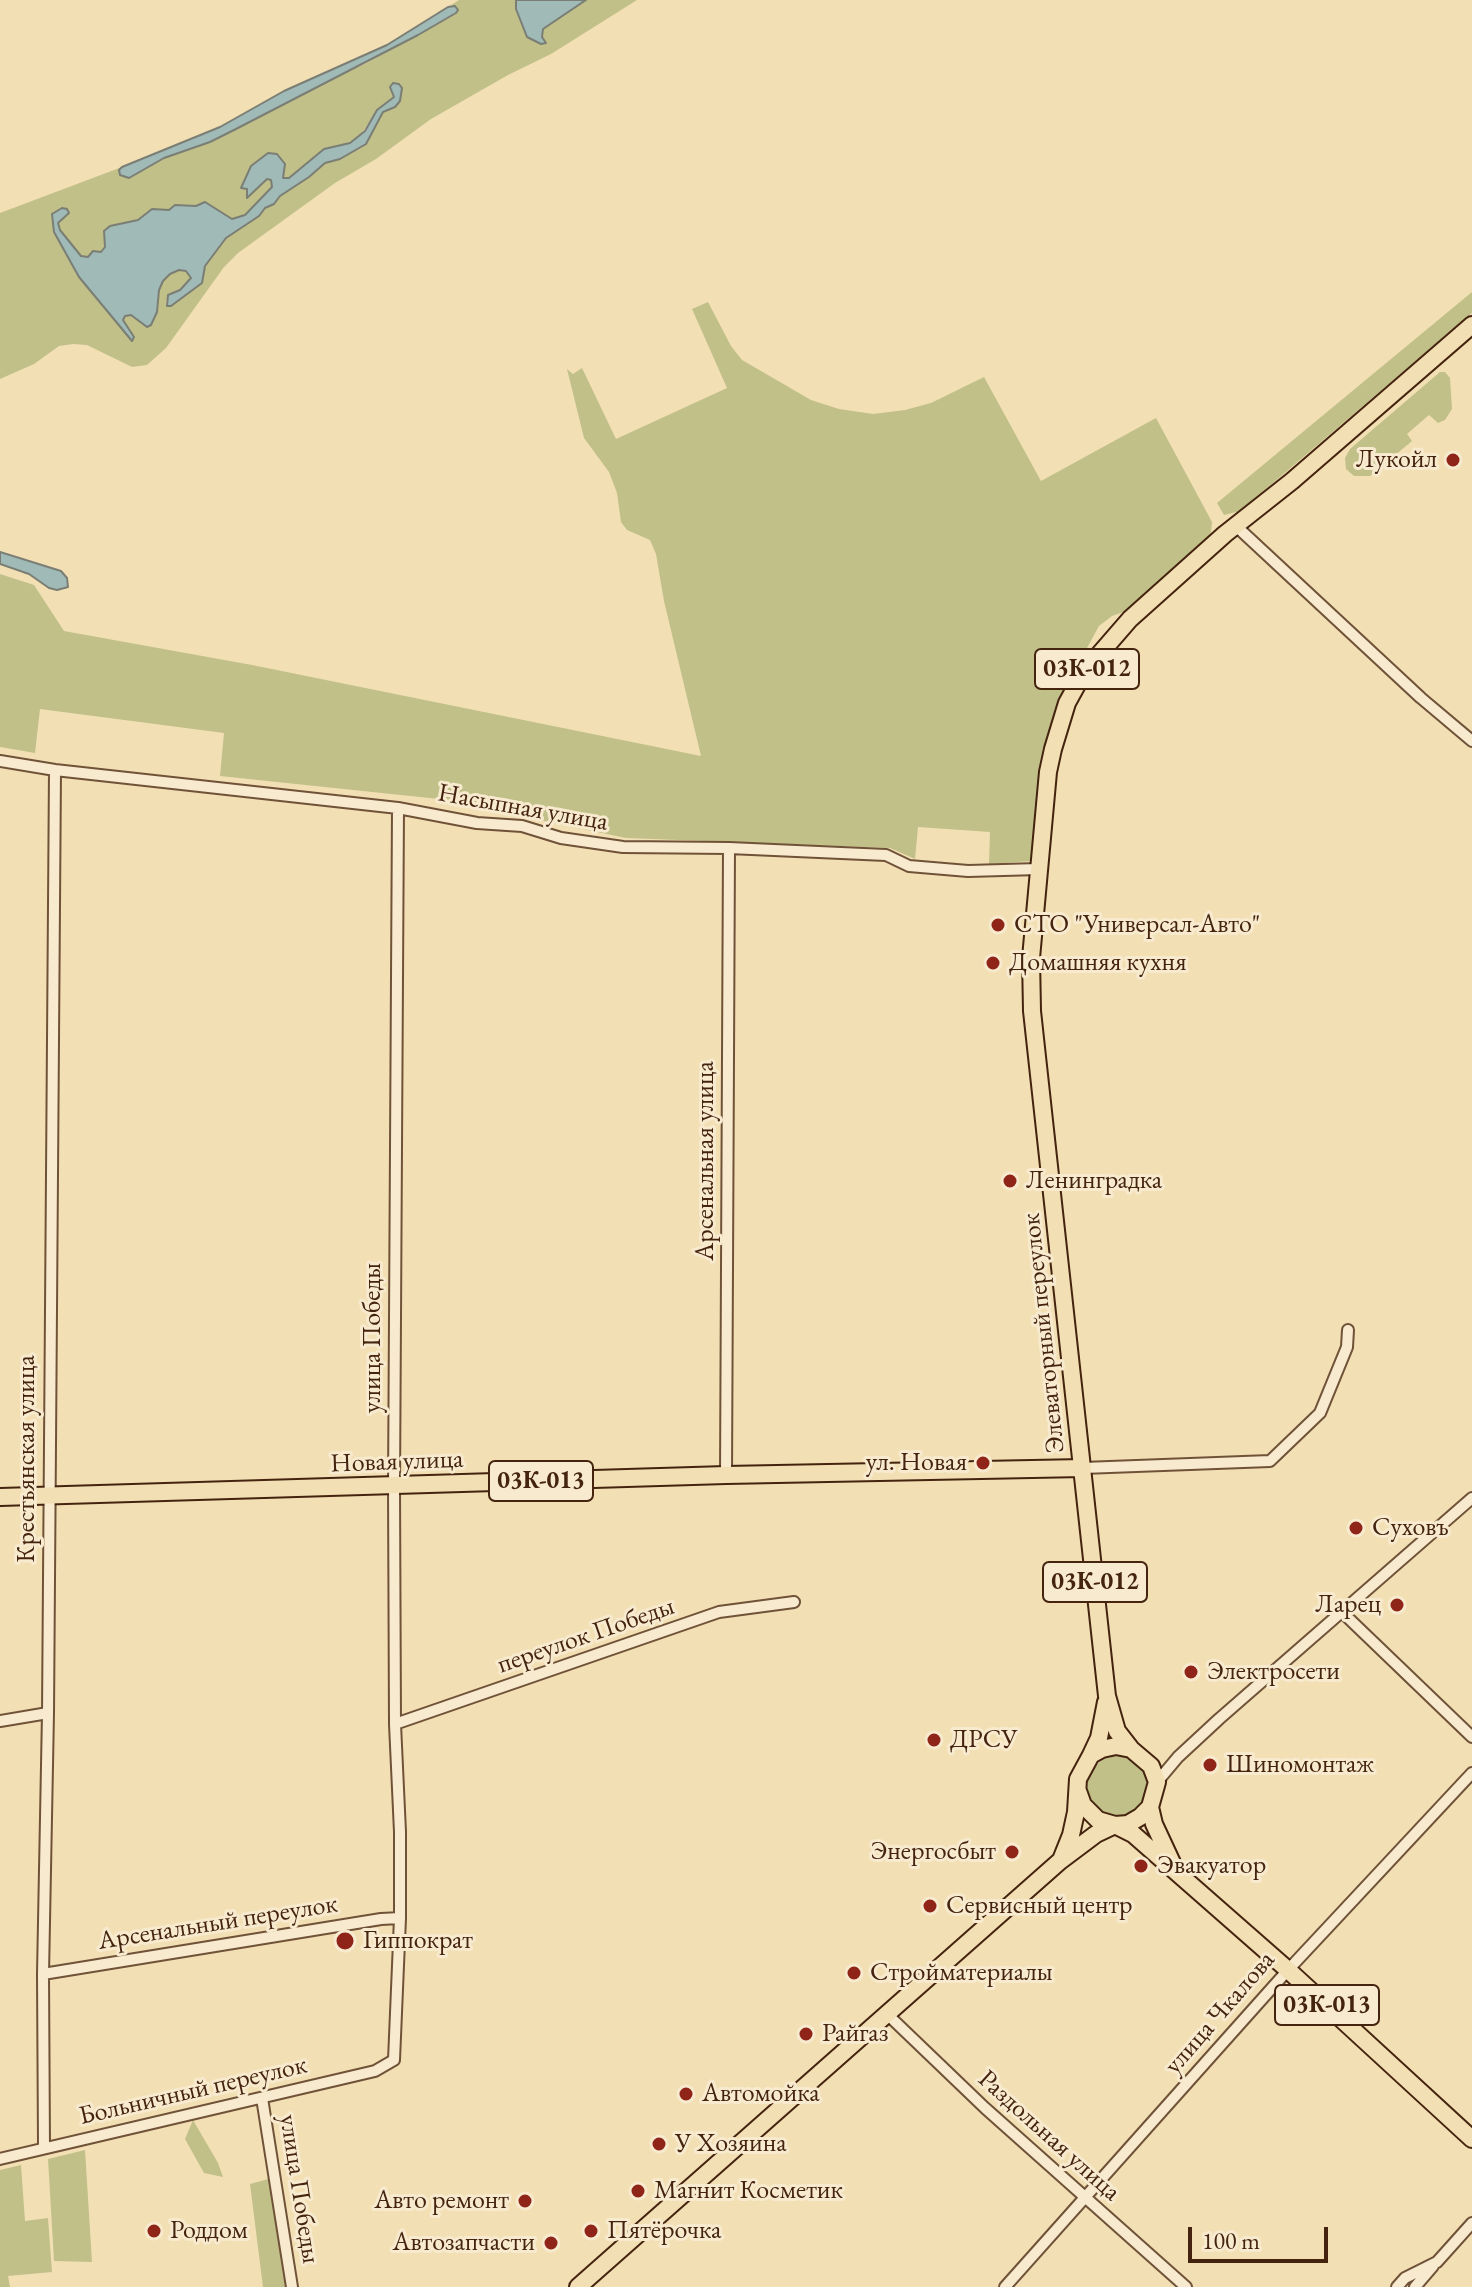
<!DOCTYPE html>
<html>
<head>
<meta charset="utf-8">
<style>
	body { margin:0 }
	#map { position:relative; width:1472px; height:2287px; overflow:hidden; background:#f2dfb4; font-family:"EB Garamond",serif }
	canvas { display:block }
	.scale { position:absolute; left:1188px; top:2227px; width:140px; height:36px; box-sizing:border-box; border:4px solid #44230f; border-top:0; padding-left:10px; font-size:24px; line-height:28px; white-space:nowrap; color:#44230f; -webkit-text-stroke:6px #f7eace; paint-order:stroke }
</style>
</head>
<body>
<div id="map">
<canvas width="1472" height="2287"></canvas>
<div class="scale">100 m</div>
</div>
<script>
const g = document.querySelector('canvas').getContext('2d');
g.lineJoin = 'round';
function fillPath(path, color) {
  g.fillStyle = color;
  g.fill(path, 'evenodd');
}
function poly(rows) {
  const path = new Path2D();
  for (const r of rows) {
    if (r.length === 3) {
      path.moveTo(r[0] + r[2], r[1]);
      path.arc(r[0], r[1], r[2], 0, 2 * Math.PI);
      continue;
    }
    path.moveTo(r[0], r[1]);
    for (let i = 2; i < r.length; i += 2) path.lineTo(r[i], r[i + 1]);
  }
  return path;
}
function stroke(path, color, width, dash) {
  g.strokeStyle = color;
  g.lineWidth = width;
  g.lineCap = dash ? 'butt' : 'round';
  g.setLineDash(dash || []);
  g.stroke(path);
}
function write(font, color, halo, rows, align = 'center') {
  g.font = font + ' "EB Garamond",serif';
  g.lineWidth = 6;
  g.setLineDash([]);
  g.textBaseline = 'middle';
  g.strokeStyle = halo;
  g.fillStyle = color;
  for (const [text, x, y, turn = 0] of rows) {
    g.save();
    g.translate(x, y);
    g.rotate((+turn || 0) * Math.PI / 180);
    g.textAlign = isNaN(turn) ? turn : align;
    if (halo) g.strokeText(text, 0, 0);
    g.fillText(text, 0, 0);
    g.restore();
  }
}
const green = poly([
	[459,0,516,0,516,9,542,37,543,29,586,0,637,0,551,54,508,75,431,119,376,159,335,183,238,253,224,267,166,348,147,365,132,367,87,345,73,344,59,346,34,364,0,379,0,213,122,167,119,170,129,177,164,158,210,142,318,85,365,64,456,14,456,6,448,7],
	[394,92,399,101,395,107,383,112,366,144,340,159,325,163,309,177,280,196,274,204,265,208,259,216,226,238,205,266,202,283,171,306,167,306,166,301,191,279,186,271,179,270,170,274,163,281,156,297,158,305,147,327,131,315,125,316,123,320,133,337,132,340,79,277,52,214,69,214,58,223,60,230,81,256,88,257,101,252,105,247,104,238,138,220,152,209,169,210,176,205,196,206,205,202,232,219,245,215,272,187,271,180,267,179,248,197,246,189,242,188,251,167,259,159,268,153,283,179,289,178,324,149,349,144,360,136,377,110,394,96],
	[1472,292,1472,313,1240,511,1224,515,1217,503],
	[708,302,731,346,742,360,811,400,839,409,873,414,905,410,931,403,984,377,1041,481,1156,418,1212,522,1211,532,1207,540,1129,610,1112,616,1099,626,1087,648,1085,659,1063,697,1047,743,1032,861,989,864,990,832,918,827,915,859,890,848,626,838,439,799,220,776,224,733,40,709,35,753,0,747,0,574,34,585,64,631,252,665,701,756,664,601,656,554,650,540,627,530,621,522,617,493,609,472,584,438,567,369,573,374,582,368,616,439,727,388,692,309],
	[1440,372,1445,372,1450,378,1452,409,1445,420,1438,423,1429,415,1407,434,1412,441,1370,476,1354,476,1346,469,1345,458,1350,449],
	[1118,1787,31],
	[193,2120,218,2163,223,2177,204,2173,185,2139],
	[85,2150,92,2262,54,2261,48,2159],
	[21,2165,25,2221,48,2218,52,2272,8,2276,10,2287,0,2287,0,2170],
	[272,2178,291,2287,263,2287,250,2184]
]);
const water = poly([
	[516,0,586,0,543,29,542,37,546,43,541,44,527,37,516,9,516,0],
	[455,6,458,10,456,13,418,35,234,130,210,142,164,158,129,178,120,175,119,170,122,167,220,127,284,91,387,45,448,7,455,6],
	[393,83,399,84,402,88,400,101,395,107,383,112,366,144,340,159,325,163,309,177,280,196,274,204,265,208,259,216,226,238,205,266,202,283,171,306,167,306,168,295,180,290,191,278,186,271,179,270,170,274,163,281,159,290,157,312,151,325,147,327,131,315,125,316,123,320,134,337,132,341,79,277,54,232,52,214,62,208,67,209,69,213,58,223,60,230,81,256,88,257,93,251,101,252,105,247,104,231,110,226,138,220,152,209,169,210,175,205,196,206,205,202,232,219,245,215,272,187,271,180,267,179,247,198,247,189,241,188,251,166,268,153,277,154,285,164,283,178,289,178,324,149,350,143,365,131,377,110,394,97,390,87,393,83],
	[0,552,61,571,67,578,68,587,57,590,49,588,29,574,0,564,0,552]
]);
const minor = poly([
	[1236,526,1421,698,1472,741],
	[0,761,55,770,398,808,477,823,522,826,561,838,623,847,729,848,886,855,909,866,968,871,1039,869],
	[1083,1468,1270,1461,1320,1413,1347,1347,1348,1330],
	[726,1475,729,848],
	[1343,1613,1472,1737],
	[0,1721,48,1713],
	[395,1724,719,1612,794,1602],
	[1157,1782,1178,1757,1219,1719,1472,1498],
	[43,1974,381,1919,400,1918],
	[887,2014,985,2108,1186,2287],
	[262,2098,292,2287],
	[44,2147,43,1974,48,1713,55,770],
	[0,2159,375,2071,394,2060,400,1918,400,1832,395,1724,394,1486,398,808],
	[1005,2287,1288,1970,1472,1773],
	[1397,2287,1405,2278,1437,2262,1472,2223],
	[1415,2287,1433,2266]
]);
const primary = poly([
	[0,1497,726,1475,1083,1468],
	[1131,1749,1117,1731,1107,1696,1032,1011,1031,958,1048,772,1053,749,1067,703,1084,672,1130,619,1225,534,1292,481,1472,325],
	[1091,1755,1099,1738,1106,1702],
	[1150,1807,1154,1824,1174,1867],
	[1061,1860,1071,1835,1076,1812,1078,1779,1091,1755,1102,1749,1116,1746,1131,1749,1151,1766,1157,1782,1150,1807,1140,1817,1128,1824,1115,1825,1098,1820,1083,1805,1078,1791],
	[578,2287,1060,1861,1096,1834,1115,1825,1133,1834,1288,1970,1472,2139]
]);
const markers = [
	[1453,460,8,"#8f2418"],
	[998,925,8,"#8f2418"],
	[993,963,8,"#8f2418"],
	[1010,1181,8,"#8f2418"],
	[983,1463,8,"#8f2418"],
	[1356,1528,8,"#8f2418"],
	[1397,1605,8,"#8f2418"],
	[1191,1672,8,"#8f2418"],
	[934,1740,8,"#8f2418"],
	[1210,1765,8,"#8f2418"],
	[1012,1852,8,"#8f2418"],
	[1141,1866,8,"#8f2418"],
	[930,1906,8,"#8f2418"],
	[345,1941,10,"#8f2418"],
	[854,1973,8,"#8f2418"],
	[806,2034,8,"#8f2418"],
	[686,2094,8,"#8f2418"],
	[659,2144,8,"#8f2418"],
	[638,2191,8,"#8f2418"],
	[525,2201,8,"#8f2418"],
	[154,2231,8,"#8f2418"],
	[591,2231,8,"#8f2418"],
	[551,2243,8,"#8f2418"]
];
const shields = [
	[1087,669,104],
	[541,1481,104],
	[1095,1582,104],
	[1327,2005,104]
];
const shieldNames = [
	["03К-012",1087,669],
	["03К-013",541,1481],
	["03К-012",1095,1582],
	["03К-013",1327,2005]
];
const poiNames = [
	["Лукойл",1437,460,"right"],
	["СТО \"Универсал-Авто\"",1014,925],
	["Домашняя кухня",1009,963],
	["Ленинградка",1026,1181],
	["ул. Новая",967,1463,"right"],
	["Суховъ",1372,1528],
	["Ларец",1381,1605,"right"],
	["Электросети",1207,1672],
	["ДРСУ",950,1740],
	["Шиномонтаж",1226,1765],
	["Энергосбыт",996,1852,"right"],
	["Эвакуатор",1157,1866],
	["Сервисный центр",946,1906],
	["Гиппократ",363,1941],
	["Стройматериалы",870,1973],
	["Райгаз",822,2034],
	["Автомойка",702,2094],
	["У Хозяина",675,2144],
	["Магнит Косметик",654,2191],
	["Авто ремонт",509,2201,"right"],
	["Роддом",170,2231],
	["Пятёрочка",607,2231],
	["Автозапчасти",535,2243,"right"]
];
const streetNames = [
	["Насыпная улица",523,808,10],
	["Арсенальная улица",706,1161,-90],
	["Элеваторный переулок",1044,1333,-96],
	["улица Победы",373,1338,-90],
	["Крестьянская улица",27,1459,-90],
	["Новая улица",397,1462,-2],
	["переулок Победы",586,1636,-19],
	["Арсенальный переулок",218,1923,-9],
	["улица Чкалова",1220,2013,-49],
	["Больничный переулок",193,2091,-13],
	["Раздольная улица",1049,2136,42],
	["улица Победы",299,2189,81]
];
fillPath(green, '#c1c089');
fillPath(water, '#9fbab7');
stroke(water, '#7b7e74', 2);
stroke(minor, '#705238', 14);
stroke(primary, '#44230f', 20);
stroke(minor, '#f7eace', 10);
stroke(primary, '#f2dfb4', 16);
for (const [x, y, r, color] of markers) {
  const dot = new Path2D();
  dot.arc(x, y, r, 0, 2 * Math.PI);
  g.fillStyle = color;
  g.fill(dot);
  stroke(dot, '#f7eace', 3);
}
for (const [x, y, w] of shields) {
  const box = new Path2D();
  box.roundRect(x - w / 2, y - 20, w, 40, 6);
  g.fillStyle = '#f7eace';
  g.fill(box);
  stroke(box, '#44230f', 2);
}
write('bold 24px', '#44230f', null, shieldNames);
write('26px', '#44230f', '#f7eace', poiNames, 'left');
write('26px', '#44230f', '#f7eace', streetNames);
</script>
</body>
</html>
